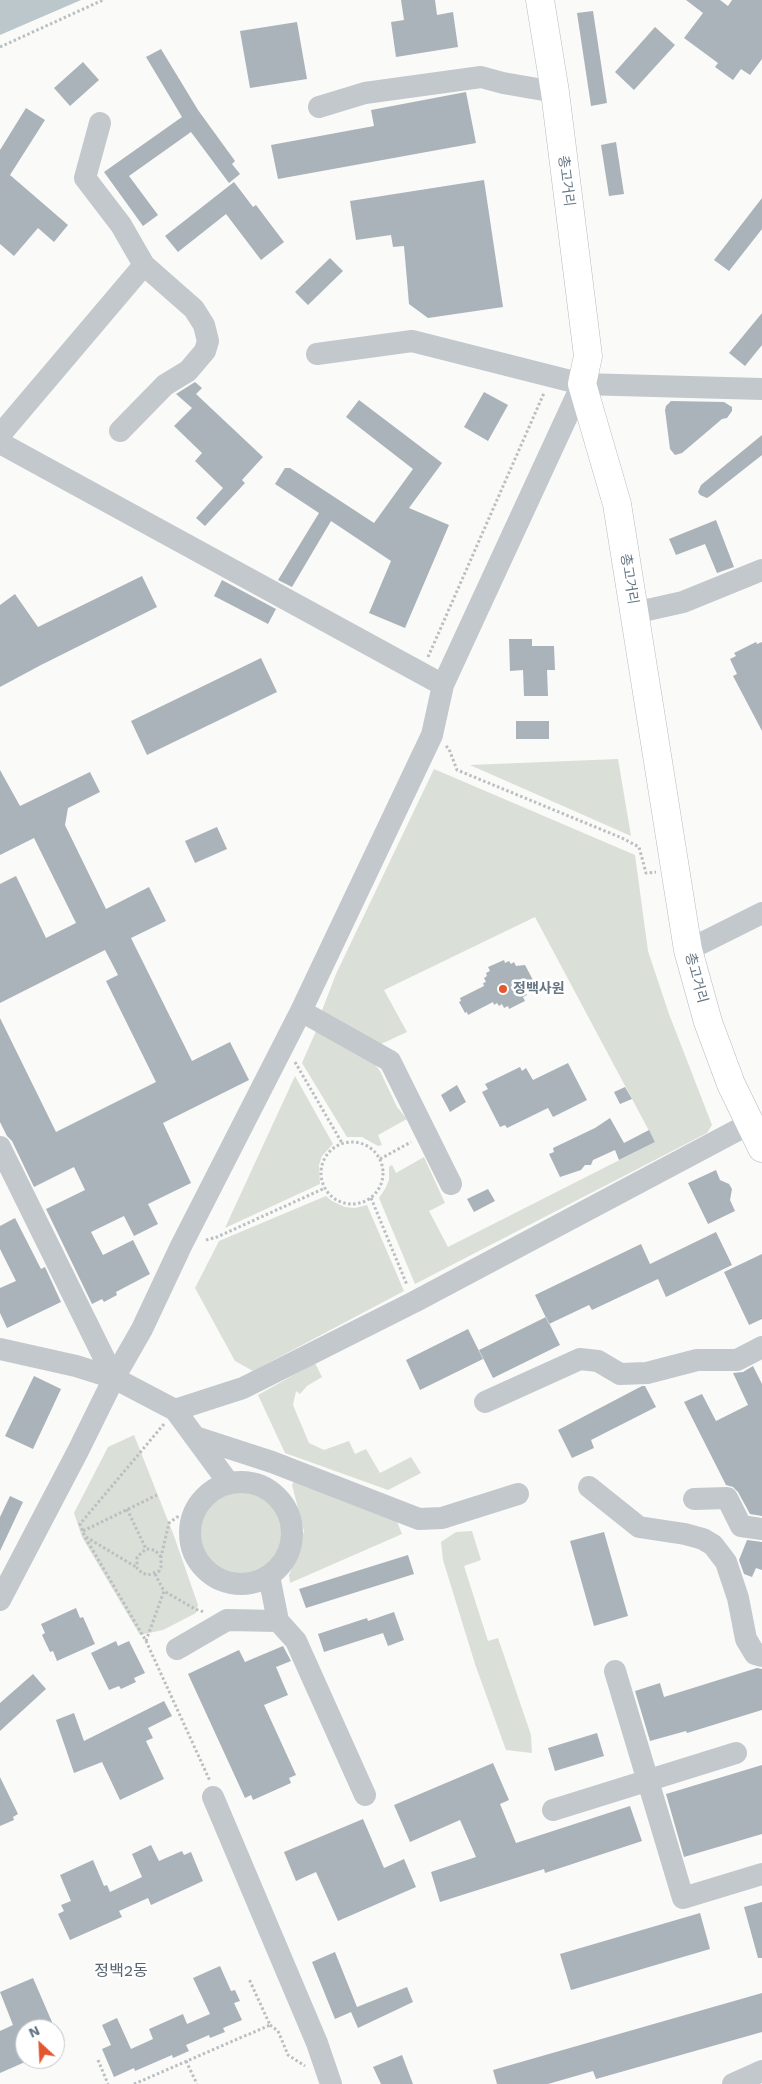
<!DOCTYPE html>
<html>
<head>
<meta charset="utf-8">
<style>
	body { margin:0 }
	#map { position:relative; width:762px; height:2084px; overflow:hidden; background:#fafaf8; font-family:"Work Sans",sans-serif }
	canvas { display:block }
	.north { position:absolute; left:15px; top:2019px; width:50px; height:50px; box-sizing:border-box; background:#fff; border:1px solid #c1c8cd; border-radius:50%; rotate:335deg; font-size:14px; font-weight:700; line-height:20px; text-align:center; color:#657683 }
	.north::after { content:''; display:block; margin:auto; width:18px; height:22px; background:#e4572e; clip-path:polygon(50% 0,100% 100%,50% 72%,0 100%) }
</style>
</head>
<body>
<div id="map">
<canvas width="762" height="2084"></canvas>
<div class="north">N</div>
</div>
<script>
const g = document.querySelector('canvas').getContext('2d');
g.lineJoin = 'round';
function fillPath(path, color) {
  g.fillStyle = color;
  g.fill(path, 'evenodd');
}
function poly(rows) {
  const path = new Path2D();
  for (const r of rows) {
    if (r.length === 3) {
      path.moveTo(r[0] + r[2], r[1]);
      path.arc(r[0], r[1], r[2], 0, 2 * Math.PI);
      continue;
    }
    path.moveTo(r[0], r[1]);
    for (let i = 2; i < r.length; i += 2) path.lineTo(r[i], r[i + 1]);
  }
  return path;
}
function stroke(path, color, width, dash) {
  g.strokeStyle = color;
  g.lineWidth = width;
  g.lineCap = dash ? 'butt' : 'round';
  g.setLineDash(dash || []);
  g.stroke(path);
}
function write(font, color, halo, rows, align = 'center') {
  g.font = font + ' "Work Sans","Noto Sans KR",sans-serif';
  g.lineWidth = 5;
  g.setLineDash([]);
  g.textBaseline = 'middle';
  g.strokeStyle = halo;
  g.fillStyle = color;
  for (const [text, x, y, turn = 0] of rows) {
    g.save();
    g.translate(x, y);
    g.rotate((+turn || 0) * Math.PI / 180);
    g.textAlign = isNaN(turn) ? turn : align;
    if (halo) g.strokeText(text, 0, 0);
    g.fillText(text, 0, 0);
    g.restore();
  }
}
const green = poly([
	[618,759,631,836,470,765],
	[434,769,635,855,648,951,669,1014,712,1125,707,1133,415,1284,379,1198,385,1189,389,1180,389,1167,392,1165,396,1173,424,1157,445,1203,429,1211,448,1247,655,1142,535,917,384,990,407,1032,381,1044,321,1013,336,974],
	[316,1031,373,1062,380,1071,397,1107,407,1119,378,1135,382,1145,378,1146,362,1137,347,1137,302,1063],
	[295,1076,333,1144,322,1156,319,1165,320,1184,225,1228],
	[326,1196,332,1201,345,1207,355,1208,367,1205,404,1291,253,1371,235,1361,195,1288,219,1241],
	[315,1363,322,1377,307,1386,300,1394,296,1391,293,1405,309,1443,324,1450,349,1441,355,1454,366,1449,380,1473,411,1457,421,1473,388,1490,285,1453,258,1395],
	[134,1435,174,1536,198,1605,196,1613,163,1630,140,1635,82,1537,74,1513,108,1447],
	[294,1481,396,1519,402,1534,290,1583,289,1575,297,1556,304,1531,292,1485],
	[240,1532,43],
	[472,1531,481,1560,464,1566,488,1641,498,1638,531,1735,532,1753,506,1750,475,1664,443,1560,441,1542,456,1532]
]);
const water = poly([
	[0,0,81,0,0,35]
]);
const building = poly([
	[401,0,435,0,437,15,453,12,458,47,396,57,391,22,404,20],
	[686,0,720,0,728,6,732,0,762,0,762,59,750,75,741,69,733,80,715,67,718,63,684,38,703,13],
	[593,11,607,103,591,106,577,13],
	[297,22,307,79,250,88,240,31],
	[655,27,675,45,634,90,615,72],
	[161,49,198,110,235,161,232,164,240,174,229,183,191,132,129,176,158,215,143,226,104,172,182,117,146,57],
	[83,62,99,80,70,106,54,88],
	[466,92,476,143,278,179,271,145,374,126,371,110],
	[26,108,45,120,10,175,68,225,54,242,38,228,14,256,0,244,0,150],
	[616,142,624,194,609,196,601,145],
	[484,180,503,307,428,318,409,304,404,246,393,247,391,235,356,240,350,201],
	[234,182,253,207,256,205,284,242,261,260,226,214,178,252,165,236],
	[762,198,762,229,729,271,714,260],
	[330,258,343,271,308,305,295,292],
	[762,313,762,345,745,366,729,353],
	[195,382,202,388,196,394,263,457,242,480,245,483,205,526,196,518,223,488,195,461,202,453,174,426,192,408,176,394],
	[484,392,508,405,488,441,464,427],
	[359,400,442,463,409,508,449,525,405,628,369,613,391,561,331,521,292,587,278,580,319,513,275,484,285,468,290,468,374,523,413,469,346,417],
	[671,401,724,402,732,407,732,411,727,418,722,419,682,453,675,455,670,449,665,410,666,406],
	[762,435,762,455,710,496,707,498,700,495,698,492,701,485],
	[716,520,734,567,717,573,705,544,676,555,669,539],
	[142,576,157,607,41,665,0,687,0,605,15,594,38,627],
	[222,580,276,609,268,624,214,596],
	[509,639,532,639,532,646,554,646,555,670,547,670,548,696,524,696,523,670,510,671],
	[756,642,757,644,762,642,762,731,733,676,737,674,730,659,736,656,734,653],
	[261,658,277,692,147,755,131,721],
	[516,721,549,721,549,739,516,739],
	[0,770,20,806,90,772,100,792,68,808,65,825,106,909,149,887,166,921,131,938,192,1061,230,1042,249,1080,163,1123,191,1183,148,1204,158,1224,134,1236,124,1216,91,1232,103,1255,133,1240,150,1274,116,1292,117,1295,104,1302,102,1299,92,1304,46,1209,85,1190,74,1167,34,1187,12,1141,7,1136,0,1122,0,1018,56,1132,156,1082,106,981,118,975,105,950,0,1003,0,884,16,876,46,938,76,923,34,838,0,855],
	[217,827,227,849,195,863,185,841],
	[504,960,505,963,509,961,511,964,514,962,516,966,525,965,533,980,529,982,531,985,527,987,529,991,525,992,527,995,523,997,525,1001,509,1009,508,1006,504,1008,502,1004,499,1006,497,1003,494,1005,493,1002,468,1015,467,1012,465,1013,459,1002,461,1001,460,998,484,986,483,983,486,982,484,978,487,976,486,973,490,971,488,967],
	[568,1063,587,1100,553,1117,548,1108,507,1128,505,1125,500,1127,482,1092,488,1089,485,1084,520,1067,522,1071,526,1068,533,1080],
	[457,1085,466,1102,450,1112,441,1095],
	[625,1087,632,1099,620,1104,614,1092],
	[610,1118,624,1143,649,1130,655,1142,619,1160,615,1150,593,1160,591,1165,585,1165,581,1170,560,1177,549,1154,554,1152,553,1148,595,1128],
	[716,1170,720,1180,729,1184,732,1189,730,1200,735,1211,708,1224,688,1183],
	[488,1189,495,1201,474,1212,467,1199],
	[15,1218,41,1269,45,1267,61,1302,7,1328,0,1313,0,1288,16,1281,0,1249,0,1226],
	[716,1232,732,1265,666,1297,658,1279,592,1310,589,1305,549,1324,535,1295,641,1244,650,1264],
	[762,1254,762,1319,749,1325,724,1272],
	[546,1317,560,1345,493,1378,479,1350],
	[468,1329,483,1359,420,1390,406,1360],
	[753,1366,762,1384,762,1516,750,1514,738,1492,733,1487,726,1485,684,1402,702,1394,716,1421,748,1405,733,1373,743,1372],
	[34,1376,61,1389,33,1449,5,1436],
	[642,1386,645,1386,656,1407,591,1440,594,1448,572,1458,558,1430],
	[10,1496,23,1502,0,1551,0,1517],
	[604,1532,628,1616,594,1626,570,1541],
	[747,1540,762,1542,762,1570,756,1568,752,1577,744,1574,739,1560],
	[408,1555,414,1574,306,1608,299,1589],
	[76,1608,80,1618,83,1617,95,1644,57,1661,53,1651,50,1652,42,1635,45,1633,41,1624],
	[394,1612,404,1640,388,1646,383,1633,324,1652,318,1634,367,1618,368,1621],
	[116,1641,118,1646,129,1641,145,1673,134,1678,136,1682,121,1689,119,1686,109,1690,91,1653],
	[283,1646,291,1661,276,1667,288,1695,264,1705,296,1775,289,1778,291,1783,253,1800,251,1795,245,1798,188,1674,239,1650,245,1662],
	[757,1668,762,1669,762,1710,687,1733,686,1731,650,1741,635,1691,660,1683,664,1697],
	[33,1674,46,1689,0,1731,0,1703],
	[164,1701,172,1716,148,1728,153,1738,146,1741,164,1779,120,1800,102,1762,74,1773,56,1720,74,1713,84,1741],
	[597,1733,604,1756,555,1771,548,1748],
	[493,1763,509,1800,500,1804,516,1843,630,1806,642,1841,545,1873,544,1869,440,1902,431,1872,476,1857,460,1820,410,1842,394,1805],
	[762,1765,762,1834,684,1857,666,1794],
	[0,1777,18,1814,13,1817,14,1820,0,1826],
	[363,1819,384,1868,404,1859,416,1887,338,1921,316,1872,296,1881,284,1852],
	[151,1845,159,1861,182,1851,184,1855,191,1852,203,1881,151,1905,148,1898,119,1911,122,1917,70,1940,58,1914,64,1911,61,1905,71,1901,60,1875,93,1860,104,1886,107,1885,110,1892,142,1877,132,1854],
	[762,1902,762,1958,758,1958,744,1907],
	[700,1913,710,1949,571,1990,560,1954],
	[335,1952,357,2007,407,1987,413,2002,358,2028,351,2012,335,2019,312,1962],
	[220,1966,231,1991,235,1990,240,2001,234,2003,242,2020,223,2028,225,2032,210,2038,209,2035,186,2045,189,2051,173,2058,172,2055,135,2071,134,2068,114,2077,102,2049,111,2045,102,2025,117,2018,131,2049,153,2039,149,2029,183,2014,187,2024,210,2014,193,1978],
	[33,1978,55,2029,25,2029,25,2062,0,2073,0,2031,13,2025,0,1992],
	[762,1993,762,2032,596,2079,593,2071,548,2084,497,2084,493,2070],
	[402,2055,413,2084,381,2084,373,2067]
]);
const path = poly([
	[0,47,103,0],
	[428,657,544,393],
	[446,746,449,749,457,770,622,838,639,847,646,873,656,872],
	[295,1062,342,1143],
	[352,1173,31],
	[380,1159,411,1142],
	[371,1198,407,1285],
	[206,1240,217,1237,325,1188],
	[164,1424,80,1524,85,1537,146,1641,210,1781],
	[127,1509,146,1549],
	[83,1531,157,1495],
	[86,1537,136,1567],
	[161,1557,155,1550,146,1549,137,1557,137,1568,142,1573,148,1575,159,1571,161,1567,161,1557,169,1523,177,1517,191,1520],
	[155,1574,164,1591],
	[146,1641,164,1591,195,1609,204,1612],
	[270,2025,278,2031,288,2055,305,2066],
	[98,2060,108,2084],
	[186,2061,197,2084],
	[134,2084,270,2025,249,1979]
]);
const minor = poly([
	[319,107,365,93,481,77,503,83,555,92],
	[100,123,85,178,121,225,144,265],
	[317,354,412,341,582,384,762,389],
	[0,435,144,265,194,309,204,325,208,341,205,351,188,371,165,385,120,431],
	[0,443,443,685],
	[634,613,683,602,762,570],
	[688,950,762,913],
	[301,1011,390,1061,451,1184],
	[0,1147,114,1378],
	[0,1349,76,1366,114,1378,175,1410,228,1482],
	[485,1402,580,1359,598,1361,620,1374,647,1373,697,1360,737,1360,762,1347],
	[175,1410,243,1388,414,1302,749,1124],
	[195,1437,272,1462,419,1519,442,1518,518,1494],
	[241,1533,51],
	[589,1487,639,1527,685,1534,703,1539,713,1545,726,1562,738,1598,746,1639,755,1654,762,1656],
	[694,1499,727,1498,741,1526,762,1529],
	[269,1576,278,1621,296,1641,365,1795],
	[0,1600,78,1451,114,1378,142,1329,181,1246,301,1011,432,735,443,685,582,384],
	[177,1649,227,1620,278,1621],
	[615,1671,683,1898,762,1874],
	[213,1797,317,2043,331,2084],
	[553,1810,736,1753],
	[733,2084,762,2071]
]);
const major = poly([
	[540,0,555,92,588,356,582,384,617,504,688,950,708,1022,731,1084,762,1148]
]);
const markers = [
	[503,989,5,"#e4572e"]
];
const streetNames = [
	["총고거리",566,181,83],
	["총고거리",629,579,81],
	["총고거리",696,978,75]
];
const poiNames = [
	["정백사원",513,989]
];
const quarterNames = [
	["정백2동",121,1971]
];
fillPath(green, '#dadfd7');
fillPath(water, '#bbc7cb');
fillPath(building, '#aab3b9');
stroke(major, '#b5babe', 29);
stroke(path, '#bbbfc2', 3, [2.5, 2.5]);
stroke(minor, '#c3c8cc', 22);
stroke(major, '#fff', 28);
for (const [x, y, r, color] of markers) {
  const dot = new Path2D();
  dot.arc(x, y, r, 0, 2 * Math.PI);
  g.fillStyle = color;
  g.fill(dot);
  stroke(dot, '#fff', 2);
}
write('14px', '#657683', '#fff', streetNames);
write('bold 14px', '#657683', '#fff', poiNames, 'left');
write('16px', '#57646e', '#fff', quarterNames);
</script>
</body>
</html>
